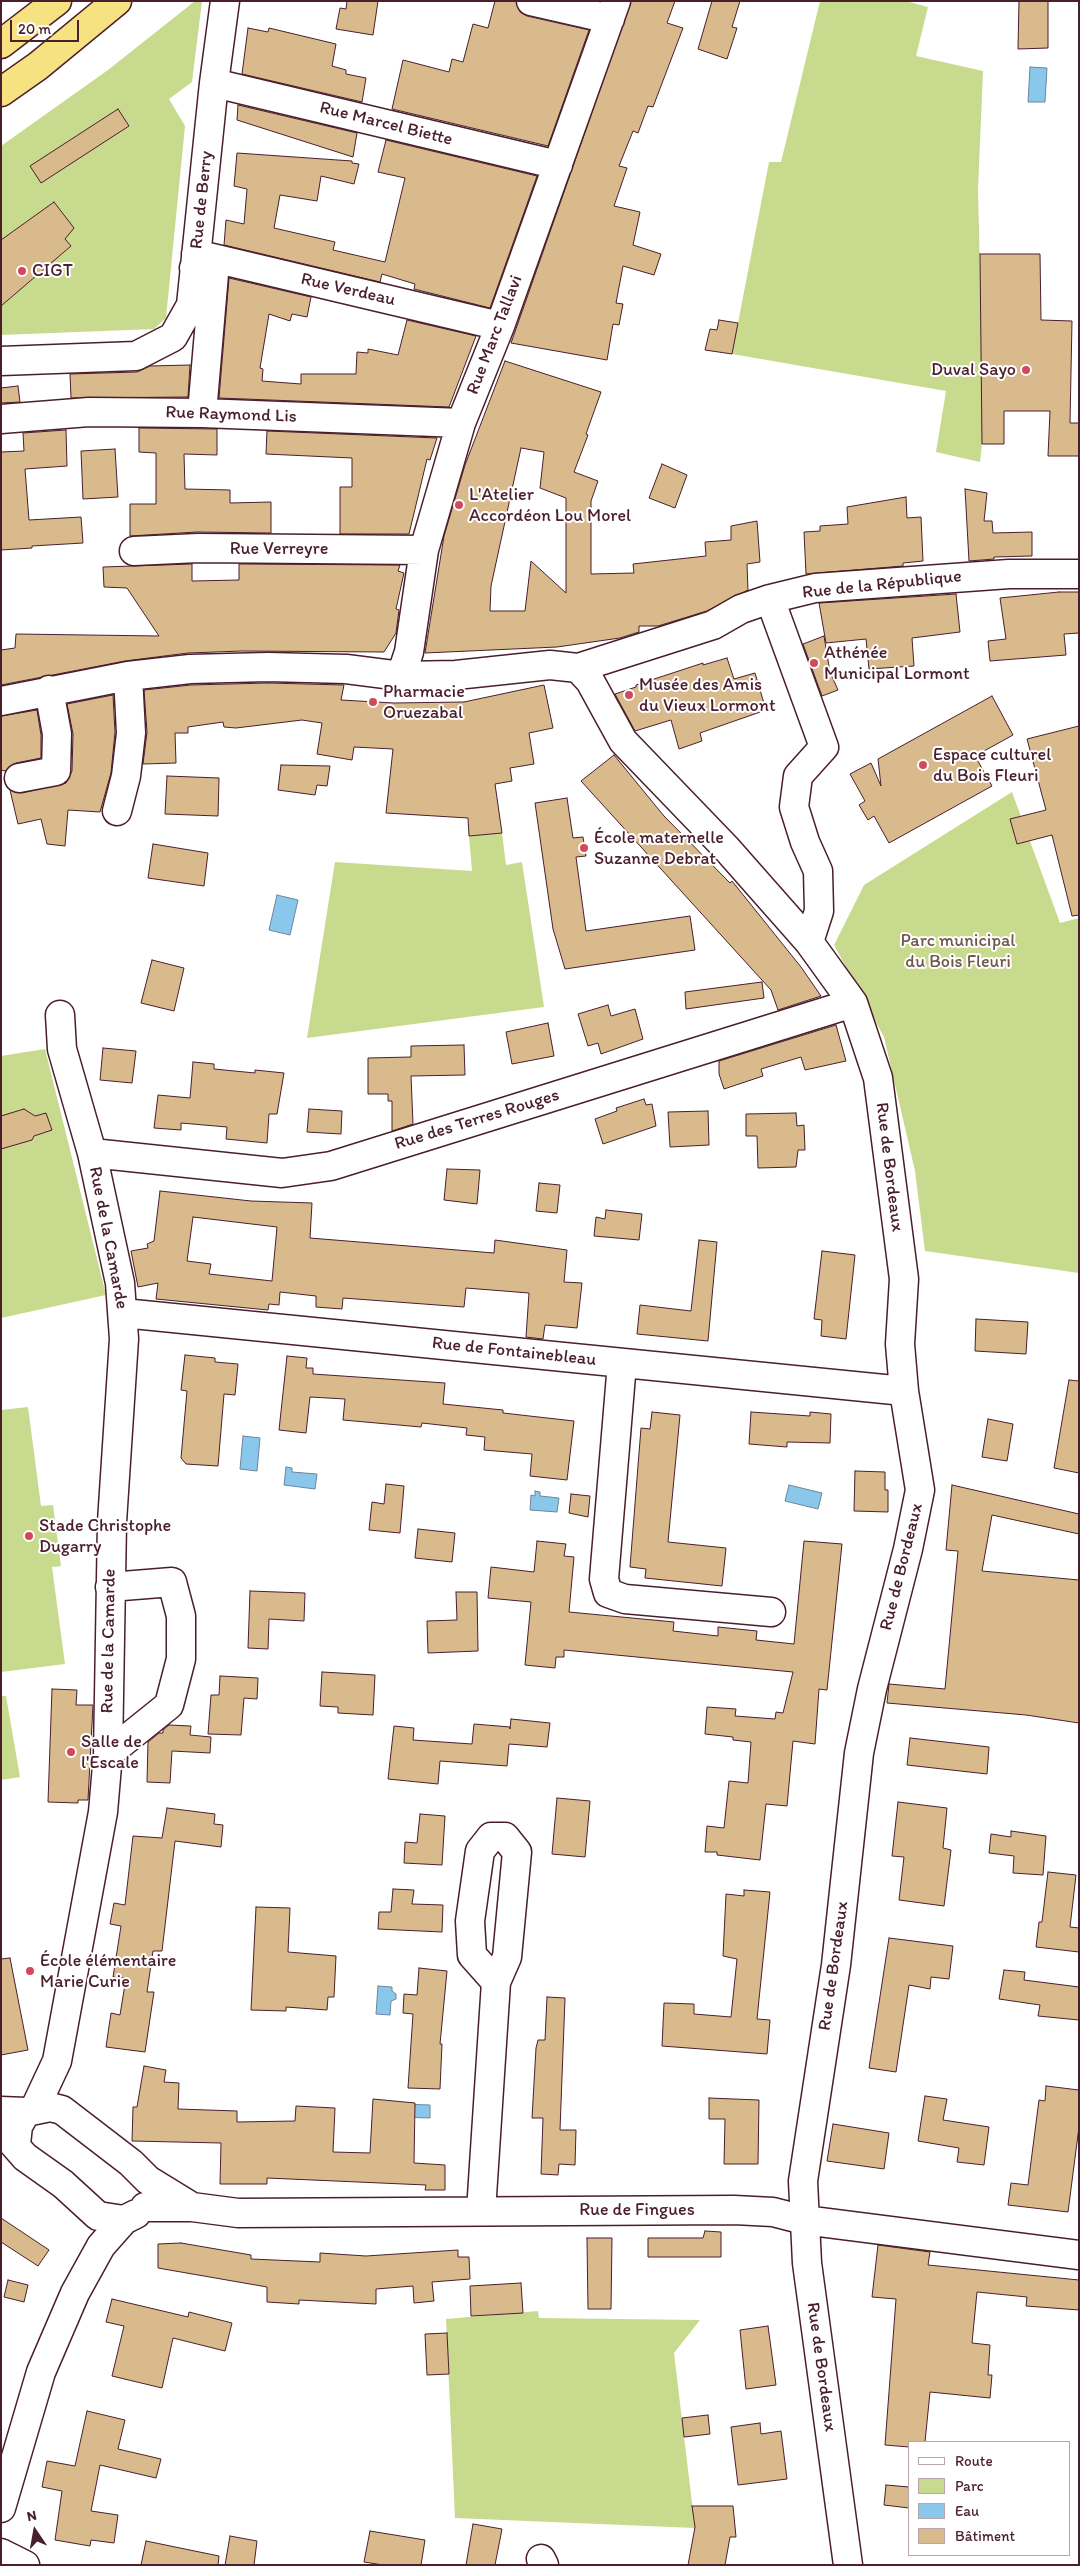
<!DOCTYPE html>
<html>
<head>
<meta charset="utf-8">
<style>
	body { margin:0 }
	#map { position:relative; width:1080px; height:2566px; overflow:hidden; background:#fff; font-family:Itim,sans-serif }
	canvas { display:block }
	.frame { position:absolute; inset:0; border:2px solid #4a1f2b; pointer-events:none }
	.legend { position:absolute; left:908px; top:2441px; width:162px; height:115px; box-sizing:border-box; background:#fff; border:1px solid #b7a5aa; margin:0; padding:6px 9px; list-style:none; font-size:15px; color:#4a1f2b }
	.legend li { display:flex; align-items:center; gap:10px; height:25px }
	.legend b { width:25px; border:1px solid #b7a5aa }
	.north { position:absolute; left:10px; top:2506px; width:50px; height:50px; -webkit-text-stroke:4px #fff; paint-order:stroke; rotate:348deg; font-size:14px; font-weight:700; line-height:20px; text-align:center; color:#4a1f2b }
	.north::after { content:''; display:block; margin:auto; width:18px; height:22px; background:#4a1f2b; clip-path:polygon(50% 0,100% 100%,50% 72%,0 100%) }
	.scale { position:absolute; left:10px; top:20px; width:69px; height:22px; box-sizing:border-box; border:2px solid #4a1f2b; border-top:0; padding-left:6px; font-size:15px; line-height:18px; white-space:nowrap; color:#4a1f2b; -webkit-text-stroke:4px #fff; paint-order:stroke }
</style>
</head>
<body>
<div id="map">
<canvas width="1080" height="2566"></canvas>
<div class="frame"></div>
<ul class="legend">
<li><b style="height:6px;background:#fff"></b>Route</li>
<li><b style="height:14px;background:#c8da8e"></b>Parc</li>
<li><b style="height:14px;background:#89c8ea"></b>Eau</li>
<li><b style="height:14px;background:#d9ba8d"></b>Bâtiment</li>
</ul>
<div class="north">N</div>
<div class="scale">20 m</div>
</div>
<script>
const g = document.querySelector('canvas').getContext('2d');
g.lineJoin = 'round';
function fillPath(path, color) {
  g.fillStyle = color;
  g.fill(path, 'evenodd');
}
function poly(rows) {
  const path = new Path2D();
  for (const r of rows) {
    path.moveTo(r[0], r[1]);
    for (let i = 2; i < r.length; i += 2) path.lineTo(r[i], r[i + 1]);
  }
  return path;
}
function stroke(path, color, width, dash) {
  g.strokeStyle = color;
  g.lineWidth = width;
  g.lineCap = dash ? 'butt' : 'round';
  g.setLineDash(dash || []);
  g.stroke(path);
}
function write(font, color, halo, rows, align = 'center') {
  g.font = font + ' Itim,sans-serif';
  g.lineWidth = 4;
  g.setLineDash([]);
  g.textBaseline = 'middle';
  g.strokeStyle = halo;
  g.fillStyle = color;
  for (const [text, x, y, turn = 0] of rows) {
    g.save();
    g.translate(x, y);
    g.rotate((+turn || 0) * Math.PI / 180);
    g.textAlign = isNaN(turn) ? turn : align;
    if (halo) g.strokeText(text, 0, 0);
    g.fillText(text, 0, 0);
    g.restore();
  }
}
const green = poly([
	[195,1,202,1,192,82,169,99,185,126,166,318,154,329,1,335,1,146,108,70],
	[820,1,906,1,928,7,916,56,983,71,978,190,982,352,982,444,980,462,936,452,946,391,732,354,769,162,781,162],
	[1012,792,1060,923,1079,918,1079,1273,925,1251,915,1171,884,1037,834,945,864,885],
	[502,833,506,865,522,862,544,1007,307,1038,335,862,472,871,469,836],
	[45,1049,106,1295,1,1318,1,1056],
	[28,1407,41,1506,53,1505,61,1566,52,1567,65,1664,1,1672,1,1410],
	[1,1696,6,1696,20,1777,1,1780],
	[538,2311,539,2318,700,2320,674,2353,695,2528,455,2518,446,2319]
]);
const water = poly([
	[1030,67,1047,68,1045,102,1028,102,1030,67],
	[277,895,298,900,290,935,269,930,277,895],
	[243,1436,260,1438,257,1471,240,1469,243,1436],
	[286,1467,292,1468,292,1472,317,1474,315,1489,284,1485,286,1467],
	[789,1485,822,1493,818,1509,785,1501,789,1485],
	[535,1491,540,1492,540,1496,559,1498,557,1512,530,1510,531,1495,535,1496,535,1491],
	[378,1986,392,1987,392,1991,396,1994,396,1999,391,2001,390,2015,376,2014,378,1986],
	[401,2104,430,2105,430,2118,401,2117,401,2104]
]);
const building = poly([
	[347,1,378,1,373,35,336,29,340,8,346,9,347,1],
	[495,1,516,1,520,12,527,16,589,30,548,146,392,109,403,60,449,72,452,59,463,62,473,24,488,28,495,1],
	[631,1,675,1,667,23,683,28,653,107,648,106,638,133,633,131,619,166,627,168,614,206,640,212,633,245,661,254,654,275,623,266,616,303,623,304,619,325,613,324,607,360,511,343,631,1],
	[712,1,740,1,732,27,737,28,727,59,698,49,712,1],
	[1019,1,1048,1,1048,48,1018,49,1019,1],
	[248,28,268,32,269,28,336,44,332,66,346,70,346,74,366,78,362,102,242,74,248,28],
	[238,105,357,133,353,157,237,120,238,105],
	[118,109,129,126,41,183,30,166,118,109],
	[386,140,537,176,490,308,414,289,415,284,382,274,380,282,224,245,226,220,244,224,247,189,234,186,237,153,352,161,352,163,359,164,354,184,321,176,317,201,280,195,274,228,335,242,333,250,385,262,405,178,378,172,386,140],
	[54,202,74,228,65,239,71,246,1,306,1,240,54,202],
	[980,254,1040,254,1041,320,1072,321,1070,423,1079,423,1079,456,1048,456,1050,411,1004,411,1004,444,982,444,980,254],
	[229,278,311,297,307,317,292,314,290,321,269,314,260,368,263,369,262,381,301,384,301,374,356,374,357,352,368,353,368,349,398,355,407,320,476,336,449,407,219,398,229,278],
	[719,320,738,323,732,354,705,350,710,329,717,330,719,320],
	[505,361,601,392,586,434,588,435,574,472,598,481,591,501,591,574,634,573,633,564,706,556,705,542,731,540,731,526,757,521,760,562,747,564,748,590,707,611,658,626,639,626,639,632,620,638,557,647,425,653,444,536,465,465,505,361],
	[521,448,544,452,540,488,566,498,566,593,531,561,525,611,490,611,491,586,521,448],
	[190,365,188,397,71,398,70,374,137,372,150,366,190,365],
	[18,386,20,402,1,403,1,388,18,386],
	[139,428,217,429,217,455,184,454,185,489,230,490,230,503,271,502,271,533,197,532,130,536,130,504,156,504,156,453,139,452,139,428],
	[66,430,67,466,25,469,29,520,81,517,83,543,32,546,32,548,1,550,1,452,24,451,23,433,66,430],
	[267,431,437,438,430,460,427,459,409,534,340,534,340,487,352,487,352,458,266,454,267,431],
	[115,449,118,497,83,499,81,451,115,449],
	[662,464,687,475,675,508,649,498,662,464],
	[965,489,987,493,984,521,992,521,993,533,1032,532,1032,556,994,557,994,559,969,561,965,489],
	[906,497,907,518,921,517,923,561,903,563,903,566,806,574,804,532,820,531,820,526,848,524,847,507,906,497],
	[192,564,192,581,239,580,239,564,400,565,398,571,404,573,396,609,399,610,396,633,384,652,242,651,188,653,125,661,1,685,1,650,15,648,16,634,159,636,127,588,104,587,103,567,192,564],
	[1059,592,1079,592,1079,633,1064,634,1066,655,990,661,988,641,1006,639,1000,598,1059,592],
	[956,594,960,632,912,638,914,666,869,669,866,639,826,643,819,603,956,594],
	[824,636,830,672,838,690,822,696,803,644,824,636],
	[727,658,734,679,755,673,766,710,700,733,702,741,679,749,671,720,635,731,615,694,636,687,636,685,703,663,703,665,727,658],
	[268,683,344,685,341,700,394,703,464,702,544,685,553,728,529,733,534,764,510,768,512,781,495,784,502,833,469,836,468,818,386,813,393,749,354,747,352,760,317,754,322,723,302,720,236,728,224,727,223,722,188,727,188,733,175,733,176,763,143,764,147,732,144,690,191,685,268,683],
	[113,695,115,732,111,773,100,812,68,810,65,846,47,844,41,819,18,824,10,790,22,793,66,783,72,771,73,734,67,704,113,695],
	[992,696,1013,735,975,756,992,786,889,843,874,816,868,820,859,805,865,801,850,774,871,763,881,786,878,759,992,696],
	[37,710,41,735,41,758,16,763,5,771,1,770,1,716,37,710],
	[1079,726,1079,915,1072,916,1052,835,1017,844,1010,819,1046,810,1027,739,1079,726],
	[614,755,664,816,730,883,732,881,801,967,821,996,778,1010,771,990,581,781,614,755],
	[281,765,330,766,327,786,317,785,315,795,278,790,281,765],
	[167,776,219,778,218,816,165,814,167,776],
	[567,798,573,838,583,837,586,856,576,857,586,931,690,916,695,950,565,969,553,929,535,803,567,798],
	[153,844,208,853,204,886,148,878,153,844],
	[152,960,184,968,174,1011,141,1003,152,960],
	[762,982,764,998,686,1009,685,992,762,982],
	[608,1005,611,1016,635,1009,643,1039,601,1054,598,1043,588,1046,578,1014,608,1005],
	[548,1023,554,1056,512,1064,506,1032,548,1023],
	[836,1025,846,1061,805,1070,801,1057,761,1069,763,1076,724,1089,719,1074,719,1061,836,1025],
	[464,1045,465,1075,411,1076,413,1124,392,1131,392,1101,388,1101,388,1094,368,1094,368,1058,411,1057,411,1046,464,1045],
	[103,1048,136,1051,132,1083,100,1080,103,1048],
	[193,1062,214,1064,214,1069,255,1073,255,1070,284,1073,277,1114,269,1114,267,1143,226,1139,227,1127,181,1123,181,1130,154,1128,158,1095,190,1098,193,1062],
	[644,1099,646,1105,652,1104,656,1126,603,1144,595,1119,617,1111,616,1108,644,1099],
	[24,1109,35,1116,46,1113,52,1130,34,1136,32,1140,1,1149,1,1116,24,1109],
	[309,1109,342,1111,341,1134,307,1132,309,1109],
	[708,1111,709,1145,670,1147,668,1112,708,1111],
	[796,1113,797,1126,804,1125,805,1150,798,1150,796,1167,758,1168,757,1136,746,1136,746,1114,796,1113],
	[447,1169,480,1170,477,1204,444,1200,447,1169],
	[539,1183,560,1185,557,1213,536,1211,539,1183],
	[160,1191,251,1201,312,1203,310,1238,494,1253,495,1240,567,1250,564,1282,582,1283,577,1328,545,1325,543,1339,526,1337,529,1293,466,1288,464,1307,343,1298,342,1309,316,1307,316,1296,280,1292,279,1305,269,1304,268,1310,156,1299,158,1283,138,1287,131,1251,148,1248,147,1244,154,1241,160,1191],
	[193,1217,277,1227,272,1281,209,1274,211,1264,187,1261,193,1217],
	[606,1210,642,1214,639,1240,594,1236,596,1217,605,1219,606,1210],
	[699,1240,717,1242,708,1341,637,1334,640,1305,691,1311,699,1240],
	[822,1251,855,1255,846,1339,821,1336,822,1320,814,1319,822,1251],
	[976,1319,1028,1322,1026,1354,975,1351,976,1319],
	[185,1355,215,1358,215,1362,238,1364,235,1395,224,1394,218,1466,186,1464,181,1458,187,1391,181,1390,185,1355],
	[287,1356,307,1358,306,1368,313,1368,313,1374,445,1383,443,1404,503,1410,503,1413,574,1421,567,1480,530,1476,532,1454,484,1450,485,1437,466,1435,467,1428,422,1423,421,1427,343,1420,345,1399,310,1397,306,1433,279,1430,287,1356],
	[1069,1380,1079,1381,1079,1473,1054,1468,1069,1380],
	[652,1412,680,1415,668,1542,726,1548,722,1586,645,1578,646,1569,630,1567,641,1428,650,1429,652,1412],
	[751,1412,810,1416,810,1412,831,1414,830,1443,787,1442,787,1447,749,1444,751,1412],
	[988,1419,1013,1424,1007,1461,982,1457,988,1419],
	[855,1471,885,1472,885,1490,888,1490,888,1512,854,1511,855,1471],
	[386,1484,404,1486,400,1533,369,1530,372,1502,384,1504,386,1484],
	[952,1485,1079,1514,1079,1534,992,1515,982,1571,1079,1580,1079,1723,1026,1715,887,1703,889,1684,945,1689,958,1551,946,1550,952,1485],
	[571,1494,590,1496,588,1517,569,1513,571,1494],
	[418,1529,455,1533,452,1562,415,1558,418,1529],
	[537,1541,566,1544,564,1556,574,1557,569,1612,674,1622,673,1631,718,1636,718,1627,757,1631,756,1640,794,1644,804,1541,842,1544,827,1690,819,1689,815,1744,793,1741,787,1806,766,1804,760,1860,717,1855,717,1852,705,1852,707,1826,724,1828,729,1781,748,1783,751,1742,733,1740,733,1737,705,1734,707,1707,736,1709,735,1716,775,1719,776,1712,783,1713,793,1672,564,1650,564,1657,556,1657,555,1668,525,1665,531,1602,488,1598,491,1567,534,1572,537,1541],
	[250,1591,305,1593,304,1621,269,1619,268,1649,248,1648,250,1591],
	[456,1592,477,1592,478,1651,428,1653,427,1621,457,1620,456,1592],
	[322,1672,375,1675,373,1715,338,1713,338,1707,320,1706,322,1672],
	[220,1676,258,1678,257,1699,244,1698,241,1735,208,1734,211,1695,219,1695,220,1676],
	[52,1689,77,1690,76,1705,93,1705,88,1800,78,1800,78,1803,48,1802,52,1689],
	[511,1719,550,1723,547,1747,509,1744,507,1766,440,1761,438,1784,388,1779,394,1726,414,1728,413,1740,472,1744,474,1724,510,1727,510,1729,511,1719],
	[169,1725,191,1726,190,1735,211,1737,210,1753,172,1751,170,1783,147,1782,148,1742,159,1733,163,1733,163,1730,169,1725],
	[910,1738,989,1747,987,1774,907,1765,910,1738],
	[557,1798,590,1801,585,1857,552,1854,557,1798],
	[898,1802,947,1808,943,1848,951,1850,944,1906,899,1900,904,1857,892,1856,898,1802],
	[167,1808,215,1814,214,1824,223,1825,221,1847,175,1841,162,1951,153,1951,147,1992,154,1992,145,2052,106,2047,111,2013,120,2015,126,1978,113,1977,121,1926,110,1924,114,1903,125,1905,133,1836,162,1838,167,1808],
	[420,1814,445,1816,442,1865,404,1863,405,1842,417,1843,420,1814],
	[1011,1831,1046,1836,1043,1875,1013,1873,1014,1856,989,1853,991,1834,1011,1837,1011,1831],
	[1048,1872,1076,1875,1070,1927,1079,1928,1079,1952,1036,1947,1039,1922,1042,1922,1048,1872],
	[393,1889,414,1890,412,1904,443,1905,442,1932,378,1929,379,1912,391,1912,393,1889],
	[744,1890,770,1892,757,2019,770,2020,767,2054,662,2046,664,2003,694,2004,694,2014,731,2017,737,1959,723,1956,726,1894,744,1896,744,1890],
	[256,1907,290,1908,288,1952,336,1956,334,1997,328,1997,327,2010,286,2007,286,2011,251,2010,256,1907],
	[889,1938,953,1946,949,1979,931,1977,930,1989,909,1985,896,2072,869,2068,889,1938],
	[10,1958,28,2050,1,2055,1,1959,10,1958],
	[419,1968,447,1971,440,2044,442,2044,440,2089,408,2088,413,2014,403,2013,404,1994,417,1995,419,1968],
	[1004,1970,1025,1972,1024,1980,1079,1987,1079,2020,1038,2016,1040,2005,999,1999,1004,1970],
	[547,1997,565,1998,560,2130,576,2130,575,2165,559,2164,558,2175,541,2174,543,2118,532,2118,536,2048,538,2040,545,2040,547,1997],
	[144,2066,166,2070,164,2082,179,2083,178,2109,237,2111,237,2122,295,2121,296,2106,335,2108,333,2152,370,2153,373,2099,415,2103,414,2163,445,2165,445,2190,425,2190,426,2185,267,2178,267,2184,220,2184,221,2143,132,2141,133,2107,137,2107,144,2066],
	[1046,2086,1079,2090,1079,2127,1068,2212,1008,2205,1011,2183,1028,2185,1039,2100,1045,2101,1046,2086],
	[925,2096,947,2099,943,2120,989,2127,984,2165,957,2162,959,2148,918,2141,925,2096],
	[709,2098,759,2100,758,2164,724,2164,725,2119,709,2119,709,2098],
	[833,2124,889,2133,884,2169,827,2161,833,2124],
	[1,2218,49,2250,38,2266,1,2242,1,2218],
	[705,2231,721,2232,721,2257,648,2257,648,2238,703,2238,705,2231],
	[587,2238,612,2238,611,2309,588,2309,587,2238],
	[181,2243,251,2255,251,2259,320,2262,320,2253,366,2256,458,2250,458,2257,469,2257,470,2279,432,2282,434,2301,414,2303,413,2286,376,2289,376,2304,299,2300,299,2304,267,2302,267,2287,158,2268,158,2244,181,2243],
	[878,2245,930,2252,928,2265,1079,2280,1079,2310,1026,2306,1027,2297,977,2292,972,2343,990,2345,988,2375,992,2375,990,2398,930,2392,925,2442,909,2442,909,2447,885,2445,896,2299,872,2297,878,2245],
	[8,2280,28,2285,24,2302,4,2297,8,2280],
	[521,2283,523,2313,471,2316,470,2286,521,2283],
	[112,2299,188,2317,189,2312,232,2323,225,2351,173,2338,162,2388,112,2376,124,2326,106,2322,112,2299],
	[768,2326,776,2385,746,2389,740,2330,768,2326],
	[447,2333,449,2374,427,2375,425,2334,447,2333],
	[87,2411,125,2420,118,2449,161,2459,156,2478,100,2465,91,2511,118,2515,114,2543,91,2540,90,2546,55,2540,62,2491,42,2487,47,2461,75,2466,87,2411],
	[708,2415,710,2434,684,2437,682,2418,708,2415],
	[760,2423,761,2434,781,2431,787,2479,738,2485,731,2427,760,2423],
	[886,2485,909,2487,909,2508,884,2505,886,2485],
	[692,2506,733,2506,736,2537,730,2537,725,2565,688,2565,695,2527,692,2506],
	[473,2524,502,2529,495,2565,466,2565,473,2524],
	[370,2531,425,2540,421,2565,383,2565,364,2562,370,2531],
	[230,2536,257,2541,254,2565,225,2565,230,2536],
	[146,2541,219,2556,218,2565,141,2565,146,2541]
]);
const minor = poly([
	[531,1,610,19],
	[214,83,558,165],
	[196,254,500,326],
	[194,268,214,274,202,413],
	[1,361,136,356,173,337,191,305,214,83,225,1],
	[1,419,89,412,202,413,461,423],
	[134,551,198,548,424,550],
	[770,599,824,747,798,776,794,807,805,842,818,871,819,911,809,942],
	[578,668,590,681,623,741,727,849,809,942,853,1003,878,1078,904,1279,900,1344,904,1391,920,1490,908,1549,872,1689,859,1753,836,1965,803,2181,807,2263,848,2565],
	[401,676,409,652,424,550,461,423,500,326,616,1],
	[1,701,128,676,190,669,268,667,346,669,401,676,456,675,550,665,578,668,713,625,741,609,770,599,815,588,1009,574,1079,574],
	[19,778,56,771,57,734,49,690],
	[117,811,126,776,131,733,128,676],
	[92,1153,282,1173,331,1166,853,1003],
	[123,1313,904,1391],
	[622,1363,604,1579,608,1593,625,1599,771,1612],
	[108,1754,169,1705,181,1659,181,1616,172,1582,110,1587],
	[35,2108,57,2061,103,1812,108,1754,112,1522,124,1339,120,1283,92,1153,62,1049,60,1015],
	[1,2111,26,2112],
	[3,2132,25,2157,63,2184,98,2216,124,2220,136,2214],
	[16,2144,18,2126,26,2112,50,2107,62,2110,131,2163,148,2180,192,2207],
	[145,2207,192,2207,238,2213,734,2210,773,2212,804,2220,1079,2255],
	[481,2211,496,1982,472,1955,470,1921,480,1851,491,1837,505,1837,517,1852,507,1957,496,1982],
	[1,2508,41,2372,75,2293,101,2246,124,2220],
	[1,2553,25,2565],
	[541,2559,544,2565]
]);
const motorway = poly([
	[1,44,57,1],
	[1,92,38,66,117,1]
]);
const markers = [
	[22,271,5,"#d1495b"],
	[1026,370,5,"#d1495b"],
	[459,505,5,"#d1495b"],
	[814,663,5,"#d1495b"],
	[629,695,5,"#d1495b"],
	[373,702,5,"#d1495b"],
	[923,765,5,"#d1495b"],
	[584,848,5,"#d1495b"],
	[29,1536,5,"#d1495b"],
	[71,1752,5,"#d1495b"],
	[30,1971,5,"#d1495b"]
];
const streetNames = [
	["Rue Marcel Biette",386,124,14],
	["Rue de Berry",202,200,-84],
	["Rue Verdeau",348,290,13],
	["Rue Marc Tallavi",495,335,-69],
	["Rue Raymond Lis",231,415,2],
	["Rue Verreyre",279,549],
	["Rue de la République",882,585,-6],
	["Rue des Terres Rouges",477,1120,-17],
	["Rue de Bordeaux",889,1167,83],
	["Rue de la Camarde",108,1238,79],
	["Rue de Fontainebleau",514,1352,6],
	["Rue de Bordeaux",902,1567,-76],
	["Rue de la Camarde",109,1641,-89],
	["Rue de Bordeaux",834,1966,-82],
	["Rue de Fingues",637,2210],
	["Rue de Bordeaux",821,2367,82]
];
const poiNames = [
	["CIGT",32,271],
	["Duval Sayo",1016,370,"right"],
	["L'Atelier",469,495],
	["Accordéon Lou Morel",469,516],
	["Athénée",824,653],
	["Municipal Lormont",824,674],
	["Musée des Amis",639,685],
	["du Vieux Lormont",639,706],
	["Pharmacie",383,692],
	["Oruezabal",383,713],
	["Espace culturel",933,755],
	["du Bois Fleuri",933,776],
	["École maternelle",594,838],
	["Suzanne Debrat",594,859],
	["Stade Christophe",39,1526],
	["Dugarry",39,1547],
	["Salle de",81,1742],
	["l'Escale",81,1763],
	["École élémentaire",40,1961],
	["Marie Curie",40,1982]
];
const parkNames = [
	["Parc municipal",958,941],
	["du Bois Fleuri",958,962]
];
fillPath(green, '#c8da8e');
fillPath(water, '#89c8ea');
stroke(water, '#70849e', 1);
fillPath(building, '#d9ba8d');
stroke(building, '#4a1f2b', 1);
stroke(minor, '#4a1f2b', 31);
stroke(motorway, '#4a1f2b', 31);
stroke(minor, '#fff', 28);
stroke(motorway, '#f7e281', 28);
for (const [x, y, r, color] of markers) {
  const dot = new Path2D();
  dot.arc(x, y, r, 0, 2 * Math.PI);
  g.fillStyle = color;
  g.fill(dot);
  stroke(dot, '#fff', 2);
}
write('18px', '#4a1f2b', '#fff', streetNames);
write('18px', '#4a1f2b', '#fff', poiNames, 'left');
write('18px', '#705749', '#fff', parkNames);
</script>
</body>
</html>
